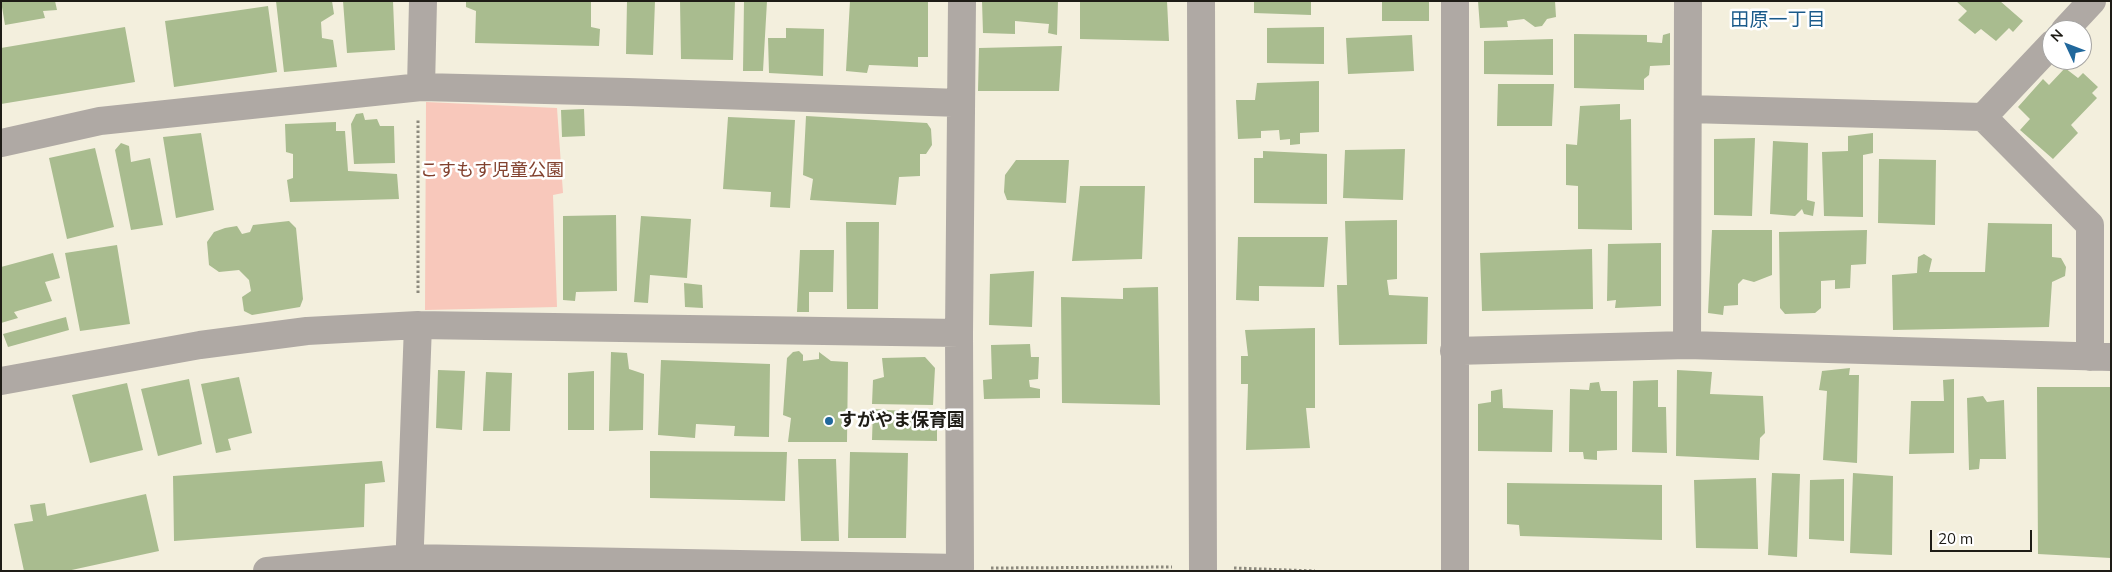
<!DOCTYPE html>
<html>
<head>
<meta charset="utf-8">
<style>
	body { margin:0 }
	#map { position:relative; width:2112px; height:572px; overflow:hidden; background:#f3efdd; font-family:Mulish,sans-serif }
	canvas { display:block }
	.frame { position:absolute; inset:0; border:2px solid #1e1c16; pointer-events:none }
	.north { position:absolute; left:2042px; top:20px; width:50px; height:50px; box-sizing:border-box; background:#fff; border:1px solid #a5a4a2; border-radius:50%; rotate:313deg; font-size:14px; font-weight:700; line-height:20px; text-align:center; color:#1e1c16 }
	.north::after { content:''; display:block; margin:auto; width:18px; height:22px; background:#21689c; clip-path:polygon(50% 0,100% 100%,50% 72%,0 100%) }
	.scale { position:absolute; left:1930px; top:530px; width:102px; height:22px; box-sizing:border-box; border:2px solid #1e1c16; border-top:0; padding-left:6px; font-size:15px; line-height:18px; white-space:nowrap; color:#1e1c16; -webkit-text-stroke:4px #fff; paint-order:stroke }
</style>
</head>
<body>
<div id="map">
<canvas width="2112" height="572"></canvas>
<div class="frame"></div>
<div class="north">N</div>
<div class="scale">20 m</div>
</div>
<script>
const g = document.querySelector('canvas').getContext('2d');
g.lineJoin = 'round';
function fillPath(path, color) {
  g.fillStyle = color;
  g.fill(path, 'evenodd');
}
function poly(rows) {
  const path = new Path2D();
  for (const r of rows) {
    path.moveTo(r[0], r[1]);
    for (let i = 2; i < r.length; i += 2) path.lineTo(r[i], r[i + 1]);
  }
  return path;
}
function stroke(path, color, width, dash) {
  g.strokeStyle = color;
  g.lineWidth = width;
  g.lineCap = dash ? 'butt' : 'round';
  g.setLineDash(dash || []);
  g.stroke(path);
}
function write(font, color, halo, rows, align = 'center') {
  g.font = font + ' Mulish,"Noto Sans JP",sans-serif';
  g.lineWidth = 5;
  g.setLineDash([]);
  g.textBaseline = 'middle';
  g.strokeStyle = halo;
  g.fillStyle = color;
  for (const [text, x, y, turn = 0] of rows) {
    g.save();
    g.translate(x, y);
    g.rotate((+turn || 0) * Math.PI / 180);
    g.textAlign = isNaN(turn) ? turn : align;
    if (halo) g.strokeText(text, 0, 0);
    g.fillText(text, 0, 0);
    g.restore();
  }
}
const green = poly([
	[426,102,557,108,563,193,553,195,557,307,425,310]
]);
const building = poly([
	[1,1,55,1,57,10,43,11,45,18,5,25],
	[276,1,332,1,334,14,321,22,322,38,333,40,337,67,284,72],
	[343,1,393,1,395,50,347,53],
	[466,1,591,1,591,27,600,29,599,46,475,43,476,11,466,7],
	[627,1,655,1,653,55,626,54],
	[680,1,735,1,733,60,681,59],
	[744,1,767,1,763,71,743,71],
	[850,1,928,1,928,57,918,57,918,67,869,65,867,73,846,71],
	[982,1,1058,1,1057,35,1048,33,1049,24,1015,21,1015,34,983,33],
	[1080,1,1167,1,1169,41,1080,39],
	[1254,1,1311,1,1311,15,1254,13],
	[1382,1,1429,1,1429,21,1382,21],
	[1478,1,1555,1,1556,17,1547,19,1542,26,1535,27,1524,19,1507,21,1508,27,1480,28],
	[1956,1,2000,1,2023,21,2013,32,2009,28,1996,41,1981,29,1975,34,1958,20,1967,11],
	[268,6,277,72,174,87,165,21],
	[125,27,135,82,1,104,1,48],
	[1324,27,1324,64,1267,63,1267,28],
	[786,28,824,29,823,76,769,73,768,38,786,38],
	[1670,33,1670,65,1650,66,1649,75,1644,79,1644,90,1574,88,1574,34,1647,35,1647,42,1662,43,1663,35],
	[1412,35,1414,71,1348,74,1346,38],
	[1553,39,1553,75,1484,74,1484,41],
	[1062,46,1059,91,978,91,979,48],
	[2065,68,2078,78,2083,73,2098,87,2092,93,2097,98,2071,125,2078,133,2053,159,2020,130,2030,119,2018,107,2043,79,2049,85],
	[1319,81,1319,132,1300,133,1300,144,1290,145,1290,139,1280,140,1279,130,1261,131,1261,138,1238,139,1236,100,1255,100,1257,83],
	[1498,84,1554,84,1552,126,1497,126],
	[1620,104,1620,120,1631,119,1632,230,1578,229,1578,186,1566,185,1566,144,1577,145,1580,106],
	[584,109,585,136,562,137,561,110],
	[363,113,365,120,377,119,380,126,394,126,395,163,354,164,351,124,356,114],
	[806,116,927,123,931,129,932,145,926,154,920,154,920,176,899,177,896,205,810,200,813,179,803,175],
	[728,117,795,120,790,208,770,207,771,192,723,189],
	[336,122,336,131,345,131,348,171,397,174,399,199,290,202,287,180,293,178,293,154,286,152,285,124],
	[201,133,214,210,176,218,163,137],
	[1873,133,1873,153,1863,155,1863,217,1824,216,1822,152,1848,151,1848,136],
	[1755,138,1752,216,1714,215,1714,139],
	[1773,141,1808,143,1807,200,1815,202,1813,216,1804,214,1802,209,1795,216,1770,214],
	[121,143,129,146,131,162,150,158,163,225,131,230,115,150],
	[95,148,114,227,67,239,49,158],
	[1405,149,1403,200,1343,198,1345,150],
	[1263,151,1327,154,1327,204,1254,203,1254,158,1263,158],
	[1879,159,1936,160,1935,225,1878,223],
	[1016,160,1069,160,1066,203,1007,200,1004,192,1005,175],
	[1080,186,1145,186,1142,259,1072,261],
	[616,215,617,291,576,292,575,301,563,300,563,216],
	[641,216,691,219,687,278,650,275,648,303,634,302],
	[1397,220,1397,279,1387,280,1389,295,1428,297,1427,344,1339,345,1337,285,1347,285,1345,221],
	[289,221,296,228,303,299,300,307,252,315,244,311,242,297,251,291,249,280,239,270,219,272,209,265,207,242,214,232,225,228,237,226,242,234,250,232,253,225],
	[846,222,879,222,878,309,847,309],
	[1988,223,2052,224,2052,257,2061,258,2066,267,2065,276,2052,282,2049,327,1893,330,1892,275,1917,273,1918,257,1924,254,1932,259,1929,272,1985,272],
	[1712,230,1772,230,1772,275,1754,282,1743,279,1738,284,1738,305,1724,306,1723,315,1708,313],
	[1867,230,1866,264,1851,265,1850,288,1835,289,1835,280,1821,281,1821,308,1815,313,1785,314,1780,308,1779,232],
	[1238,237,1328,237,1324,287,1259,286,1259,301,1236,300],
	[1661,243,1661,306,1615,308,1616,300,1607,301,1608,244],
	[117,245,130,324,80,331,65,253],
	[1592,249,1593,309,1482,311,1480,253],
	[800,250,834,250,833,292,809,292,809,312,797,312],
	[53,253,60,278,45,282,52,301,14,312,18,318,1,323,1,267],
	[1034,271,1032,327,989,325,990,274],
	[684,283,702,285,703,308,685,307],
	[1158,287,1160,405,1062,403,1061,297,1123,299,1123,288],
	[66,317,69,330,8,347,3,334],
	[1315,328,1315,408,1306,408,1310,448,1246,450,1248,384,1241,384,1241,356,1248,356,1245,330],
	[1030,344,1031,357,1039,357,1038,379,1029,380,1030,387,1040,389,1040,398,984,399,983,380,992,379,991,345],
	[799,351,803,355,803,361,819,359,819,352,831,361,848,362,847,442,788,442,791,418,783,415,787,358,793,352],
	[611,352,627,353,629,369,644,374,643,430,609,431],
	[925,357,935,368,933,405,872,404,873,380,884,377,882,358],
	[661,360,770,364,769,437,734,436,735,426,696,424,695,438,658,435],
	[1850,368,1849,375,1859,375,1857,463,1823,460,1827,391,1819,390,1822,371],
	[438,370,465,371,462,430,436,428],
	[1677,370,1712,372,1710,394,1763,396,1765,433,1760,438,1759,460,1676,456],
	[594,371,594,430,568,430,568,373],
	[486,372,512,373,510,431,483,431],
	[239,377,252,433,228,439,231,450,216,453,201,384],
	[189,379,202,444,158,456,141,389],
	[1954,379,1954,453,1909,454,1911,401,1944,401,1943,380],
	[1658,380,1658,407,1666,407,1667,453,1632,452,1633,381],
	[1599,382,1601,391,1617,391,1617,450,1597,451,1597,460,1584,459,1583,452,1569,452,1570,389,1589,390,1590,383],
	[127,383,143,450,90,463,72,395],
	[2037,387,2111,387,2111,558,2038,554],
	[1502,389,1503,408,1553,410,1552,452,1478,451,1478,404,1491,402,1491,391],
	[1983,396,1987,402,2004,400,2006,459,1980,459,1979,469,1969,470,1967,398],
	[873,409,918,412,937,427,937,441,872,440],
	[650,451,787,452,785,501,650,498],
	[850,452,908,453,906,538,848,538],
	[798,459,836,459,839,541,801,541],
	[382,461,385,482,365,484,364,527,174,541,173,476],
	[1772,473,1800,474,1797,557,1768,555],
	[1853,473,1893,476,1892,555,1850,553],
	[1756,478,1758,549,1696,548,1694,480],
	[1844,479,1844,541,1809,539,1810,480],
	[1507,483,1662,485,1662,540,1520,536,1519,525,1507,524],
	[146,494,159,551,67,571,24,571,14,524,33,521,30,505,45,503,47,516]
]);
const path = poly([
	[418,293,418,120],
	[991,568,1172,567],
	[1234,568,1315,571]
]);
const minor = poly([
	[1201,1,1203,571],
	[1455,1,1455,571],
	[2065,30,2092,1],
	[421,87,423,1],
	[1688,109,1983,117,2090,225,2090,357],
	[1983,117,2052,44],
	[1,143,100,121,421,87,628,92,960,103],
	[1687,345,1688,1],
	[1454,351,1687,345,2111,357],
	[1,381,200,345,307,331,418,325,959,333],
	[267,571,409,558,960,568,959,333,962,1],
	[409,571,418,325]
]);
const markers = [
	[829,421,5,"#21689c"]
];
const parkNames = [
	["こすもす児童公園",492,171]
];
const poiNames = [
	["すがやま保育園",839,421]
];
const neighbourhoodNames = [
	["田原一丁目",1778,20]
];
fillPath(green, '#f8c8bb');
fillPath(building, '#a9bc8f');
stroke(path, '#8c897d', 3, [2.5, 2.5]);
stroke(minor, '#afa9a4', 28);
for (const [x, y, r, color] of markers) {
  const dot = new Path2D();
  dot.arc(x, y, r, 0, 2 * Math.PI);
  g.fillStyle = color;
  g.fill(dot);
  stroke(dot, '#fff', 2);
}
write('18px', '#82412e', '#fff', parkNames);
write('bold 18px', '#1e1c16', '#fff', poiNames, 'left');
write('19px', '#1a5a8a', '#fff', neighbourhoodNames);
</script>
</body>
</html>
